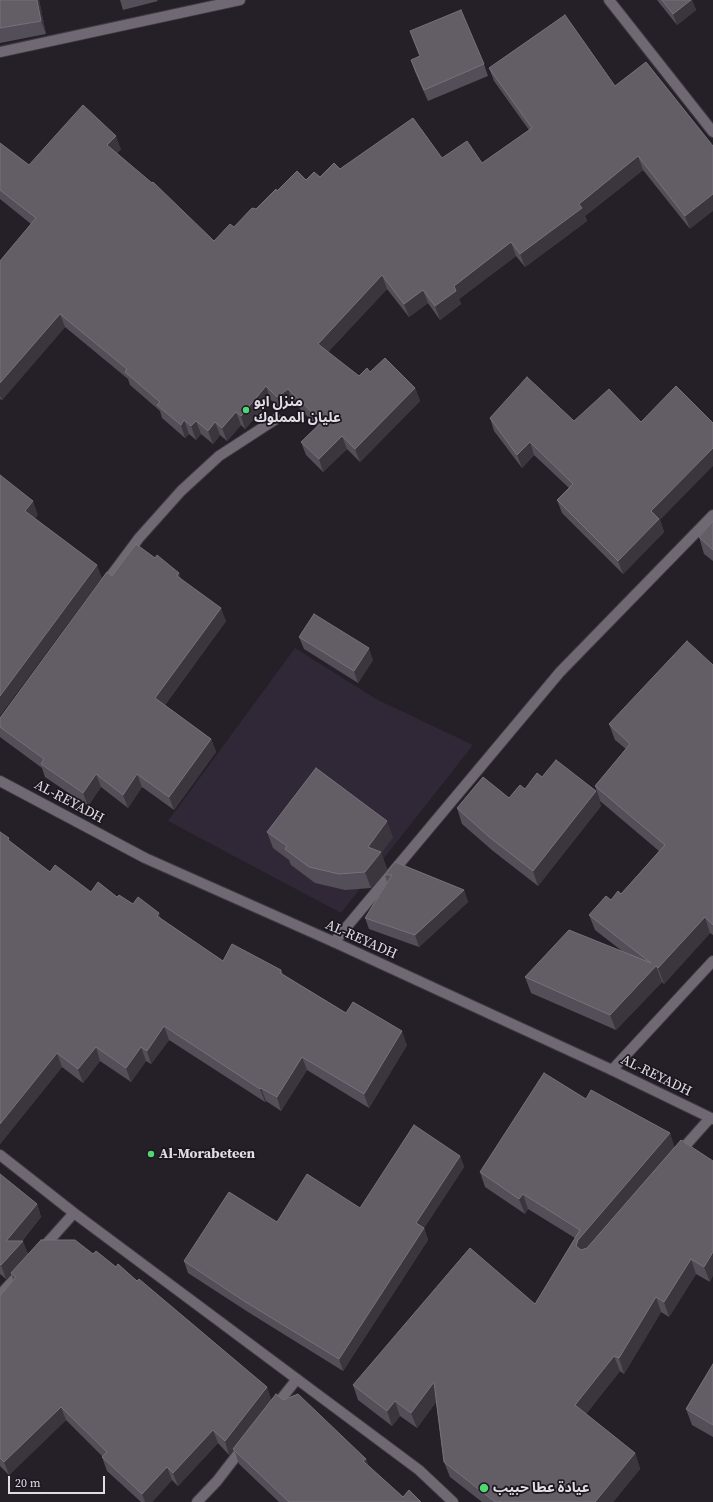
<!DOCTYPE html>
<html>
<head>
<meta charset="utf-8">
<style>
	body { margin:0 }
	#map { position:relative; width:713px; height:1502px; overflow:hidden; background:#251f28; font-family:"Source Serif 4",serif }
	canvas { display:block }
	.scale { position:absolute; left:8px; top:1476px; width:97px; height:18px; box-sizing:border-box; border:2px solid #e0dce3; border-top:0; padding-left:5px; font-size:12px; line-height:14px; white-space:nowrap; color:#e0dce3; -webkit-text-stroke:3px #1b161f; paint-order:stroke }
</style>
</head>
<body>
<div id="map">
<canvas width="713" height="1502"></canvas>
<div class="scale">20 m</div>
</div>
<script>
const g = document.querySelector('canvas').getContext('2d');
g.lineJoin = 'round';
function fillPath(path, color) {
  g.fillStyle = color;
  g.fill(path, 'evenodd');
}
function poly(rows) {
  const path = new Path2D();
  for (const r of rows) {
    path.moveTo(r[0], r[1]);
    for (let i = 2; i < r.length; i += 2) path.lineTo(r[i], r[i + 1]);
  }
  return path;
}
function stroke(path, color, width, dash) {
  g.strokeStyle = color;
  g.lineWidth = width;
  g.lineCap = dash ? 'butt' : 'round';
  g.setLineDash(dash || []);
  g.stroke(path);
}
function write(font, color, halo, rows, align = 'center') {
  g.font = font + ' "Source Serif 4","Noto Sans Arabic",serif';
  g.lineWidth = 3.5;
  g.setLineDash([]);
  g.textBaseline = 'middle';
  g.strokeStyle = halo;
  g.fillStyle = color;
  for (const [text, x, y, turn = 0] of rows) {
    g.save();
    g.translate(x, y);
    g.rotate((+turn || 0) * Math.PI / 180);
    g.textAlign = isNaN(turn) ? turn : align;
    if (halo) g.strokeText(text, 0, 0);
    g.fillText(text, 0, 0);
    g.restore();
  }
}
const built = poly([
	[295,648,376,699,473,745,341,913,168,821]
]);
const minor = poly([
	[609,0,713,132],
	[0,52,240,0],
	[104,585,139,538,181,491,219,456,276,419],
	[334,942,560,672,713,515],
	[612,1070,713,961],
	[678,1154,710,1118],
	[0,1155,74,1213,419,1470,453,1502],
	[40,1251,74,1213],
	[0,1295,19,1274],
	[273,1409,297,1379],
	[197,1502,217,1481,244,1446]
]);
const tertiary = poly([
	[0,781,145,858,334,942,612,1070,713,1119]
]);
const wall = poly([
	[0,0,39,0,46,34,0,43],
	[120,0,157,0,158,1,123,10],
	[657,0,692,0,696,10,677,25],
	[410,31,484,64,488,76,428,101,415,72,411,60,420,56],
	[646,62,690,229,643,170,585,216,587,221,525,267,516,256,459,299,461,304,440,320,428,303,409,317,387,289,328,352,359,376,370,372,415,388,420,401,360,462,347,449,323,472,306,455,301,442,317,426,293,402,282,410,271,400,245,429,241,425,227,441,220,435,213,444,201,434,196,440,189,434,185,438,162,418,160,411,130,385,128,379,65,327,2,400,0,399,0,261,31,224,0,199,0,143,29,165,121,149,117,153,214,241,234,227,277,191,306,180,320,177,340,169,442,158,482,163,529,130,494,81,489,68,615,86],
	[490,418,660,520,664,532,623,574,562,513,557,500,569,488,534,455,522,468,494,431],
	[713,521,713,561,704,554,699,537],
	[112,576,181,579,226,621,165,705,211,739,216,752,174,810,142,787,128,808,101,787,88,806,45,777,42,768,0,737,0,718],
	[299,637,373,660,358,683,304,649],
	[713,665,713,935,710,933,664,984,662,982,616,1030,531,993,525,977,622,951,595,930,589,915,611,900,621,894,659,851,600,801,595,786,626,749,615,740,609,724],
	[542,777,596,791,601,806,538,886,493,851,462,824,457,808,509,798,525,789],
	[0,832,10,841,50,872,91,892,117,897,161,919,223,961,281,970,283,974,346,1013,407,1045,369,1108,307,1070,281,1111,266,1101,265,1102,169,1040,151,1064,146,1061,131,1082,100,1061,83,1083,62,1067,0,1144],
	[267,832,393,837,381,853,387,869,371,888,345,890,315,883,291,865,289,860,273,848],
	[395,862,464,890,468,902,419,947,369,929,365,918,387,882,385,875],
	[586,1099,670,1133,710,1282,696,1274,669,1317,661,1312,624,1374,620,1371,586,1414,635,1453,640,1469,613,1502,482,1502,450,1477,444,1462,436,1402,417,1428,400,1416,392,1426,358,1400,353,1385,535,1304,575,1238,528,1209,525,1214,485,1187,480,1172],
	[460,1156,464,1167,424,1228,428,1240,343,1371,248,1312,188,1273,184,1261,277,1222,360,1208],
	[0,1174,37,1204,41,1217,22,1241,28,1254,6,1279,0,1274],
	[93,1254,116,1267,137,1281,267,1387,271,1400,283,1400,366,1459,368,1465,403,1497,421,1502,279,1502,239,1464,234,1449,229,1455,218,1443,178,1486,172,1480,152,1502,141,1502,107,1471,102,1457,103,1457,66,1420,9,1475,0,1466,0,1296,13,1280,11,1273],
	[713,1364,713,1437,692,1425,686,1409]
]);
const shadedWall = poly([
	[37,0,39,0,46,34,41,21],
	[691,0,692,0,696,10,677,25,673,14],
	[116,136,121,149,112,158,107,145],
	[638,156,643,170,585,216,587,221,525,267,520,254,579,204],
	[713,194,713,211,690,229,685,216],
	[511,242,516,256,459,299,461,304,440,320,435,306,454,286],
	[382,275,387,289,323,357,318,344],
	[423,290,428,303,409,317,404,304],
	[60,314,65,327,2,400,0,396,0,383],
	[266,386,271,400,245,429,241,416],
	[415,388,420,401,360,462,355,449],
	[288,389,293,402,282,410,277,397],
	[236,412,241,425,227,441,222,428],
	[184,420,189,434,185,438,181,425],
	[196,421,201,434,196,440,191,426],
	[215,422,220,435,213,444,208,431],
	[342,436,347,449,323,472,319,459],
	[530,442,534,455,522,468,517,455],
	[713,448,713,466,660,520,664,532,623,574,618,561,651,511],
	[33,501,38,515,30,524,25,511],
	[97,565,102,578,0,716,0,696],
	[179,573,184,586,177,576],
	[221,608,226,621,160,712,155,698],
	[369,648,373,660,358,683,354,671],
	[211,739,216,752,174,810,169,797],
	[96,774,101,787,88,806,83,793],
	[137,774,142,787,128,808,123,795],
	[596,791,601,806,538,886,533,871],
	[387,821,393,837,381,853,387,869,371,888,365,872,368,847],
	[464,890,468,902,419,947,415,935],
	[159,913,164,926,157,916],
	[705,917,710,933,664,984,658,968],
	[656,966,662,982,616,1030,610,1015],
	[164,1026,169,1040,151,1064,147,1051],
	[402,1031,407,1045,369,1108,364,1094],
	[96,1047,100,1061,83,1083,78,1069],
	[141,1047,146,1061,131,1082,126,1068],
	[57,1053,62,1067,0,1144,0,1124],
	[302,1057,307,1070,281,1111,277,1097],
	[261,1088,266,1101,265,1102,260,1089],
	[670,1133,675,1148,582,1261,576,1246,578,1240],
	[460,1156,464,1167,420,1234,416,1223],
	[523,1194,528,1209,525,1214,519,1199],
	[37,1204,41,1217,11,1254,6,1241],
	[424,1228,428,1240,343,1371,339,1359],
	[23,1241,28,1254,6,1279,1,1265],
	[713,1252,713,1276,710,1282,704,1267],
	[691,1259,696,1274,669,1317,664,1302],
	[656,1297,661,1312,624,1374,619,1358],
	[614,1356,620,1371,581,1420,575,1405],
	[434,1382,439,1398,417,1428,411,1413],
	[267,1387,272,1401,229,1455,225,1441],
	[395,1401,400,1416,392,1426,387,1411],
	[61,1407,66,1420,9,1475,4,1462],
	[213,1430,218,1443,178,1486,173,1473],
	[635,1453,640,1469,613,1502,595,1502],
	[366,1459,371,1474,363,1461],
	[167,1467,172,1480,152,1502,145,1502,142,1494]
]);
const building = poly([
	[0,0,37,0,41,21,0,28,0,0],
	[662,0,691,0,673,14,662,0],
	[461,10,484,64,424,90,411,60,420,56,410,31,461,10],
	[565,15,615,86,646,62,713,146,713,194,685,216,638,156,579,204,582,208,520,254,511,242,454,286,456,291,435,306,423,290,404,304,382,275,318,344,359,376,367,368,370,372,385,358,415,388,355,449,342,436,319,459,301,442,322,422,288,389,277,397,266,386,241,416,236,412,222,428,215,422,208,431,196,421,191,426,184,420,181,425,157,405,160,402,125,372,127,369,60,314,0,383,0,261,36,218,0,190,0,143,29,165,83,105,116,136,107,145,152,183,153,182,214,241,230,224,234,227,252,208,256,209,276,189,277,191,297,171,306,180,314,172,320,177,334,163,340,169,413,118,442,158,467,141,482,163,532,128,489,68,565,15],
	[527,377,574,421,609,389,641,422,676,386,713,423,713,448,651,511,659,519,618,561,557,500,573,484,530,442,517,455,490,418,527,377],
	[0,475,33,501,25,511,97,565,0,696,0,475],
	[713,521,713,550,699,537,713,521],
	[136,544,155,558,157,555,179,573,177,576,221,608,155,698,211,739,169,797,137,774,123,795,96,774,83,793,41,764,44,759,0,727,0,718,107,572,112,576,136,544],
	[314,614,369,648,354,671,299,637,314,614],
	[687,641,713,665,713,925,705,917,658,968,656,966,610,1015,525,977,569,930,651,963,589,915,606,896,611,900,618,891,621,894,665,845,595,786,630,744,609,724,687,641],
	[556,760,596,791,533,871,488,836,457,808,483,777,509,798,520,785,525,789,537,773,542,777,556,760],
	[316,768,387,821,368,847,381,852,365,872,339,874,309,867,285,849,287,846,267,832,316,768],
	[0,832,9,838,8,840,50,872,55,865,91,892,98,882,117,897,119,895,133,904,138,897,159,913,157,916,223,961,232,944,281,970,280,973,346,1013,353,1002,402,1031,364,1094,302,1057,277,1097,261,1088,260,1089,164,1026,147,1051,141,1047,126,1068,96,1047,78,1069,57,1053,0,1124,0,832],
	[395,862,464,890,415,935,365,918,392,875,385,875,395,862],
	[544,1073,586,1099,591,1090,670,1133,578,1240,576,1246,581,1250,587,1248,681,1140,713,1161,713,1252,704,1267,691,1259,664,1302,656,1297,619,1358,614,1356,575,1405,635,1453,595,1502,495,1502,444,1462,434,1382,411,1413,395,1401,387,1411,353,1385,470,1248,535,1304,580,1230,523,1194,519,1199,480,1172,544,1073],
	[414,1125,460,1156,416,1223,424,1228,339,1359,244,1301,184,1261,229,1192,277,1222,307,1174,360,1208,414,1125],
	[0,1174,37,1204,6,1241,23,1241,1,1265,0,1264,0,1174],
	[41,1240,75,1240,93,1254,96,1251,116,1267,118,1264,137,1281,139,1279,267,1387,225,1441,213,1430,173,1473,167,1467,142,1494,102,1457,107,1452,61,1407,4,1462,0,1458,0,1296,16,1277,11,1273,41,1240],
	[713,1364,713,1425,686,1409,713,1364],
	[276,1394,283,1400,298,1394,366,1459,363,1461,403,1497,409,1490,421,1502,289,1502,233,1449,276,1394]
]);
const markers = [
	[246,410,4,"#51d674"],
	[151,1154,4,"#51d674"],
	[484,1488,5,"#51d674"]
];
const poiNames = [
	["منزل ابو",254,402],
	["عليان المملوك",254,418],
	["Al-Morabeteen",159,1154],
	["عيادة عطا حبيب",493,1488]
];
const streetNames = [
	["AL-REYADH",69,802,28],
	["AL-REYADH",361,940,24],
	["AL-REYADH",656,1076,26]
];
fillPath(built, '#302836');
stroke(minor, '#403c43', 12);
stroke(tertiary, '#403c43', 12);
stroke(minor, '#706974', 10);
stroke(tertiary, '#706974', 10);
fillPath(wall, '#544e58');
fillPath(shadedWall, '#3b353e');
fillPath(building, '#635d66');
stroke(building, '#76717a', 1);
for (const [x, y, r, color] of markers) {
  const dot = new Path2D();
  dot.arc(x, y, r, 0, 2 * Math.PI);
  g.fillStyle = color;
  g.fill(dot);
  stroke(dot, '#1b161f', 1.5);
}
write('bold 14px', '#e0dce3', '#1b161f', poiNames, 'left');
write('14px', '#e0dce3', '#1b161f', streetNames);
</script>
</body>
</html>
